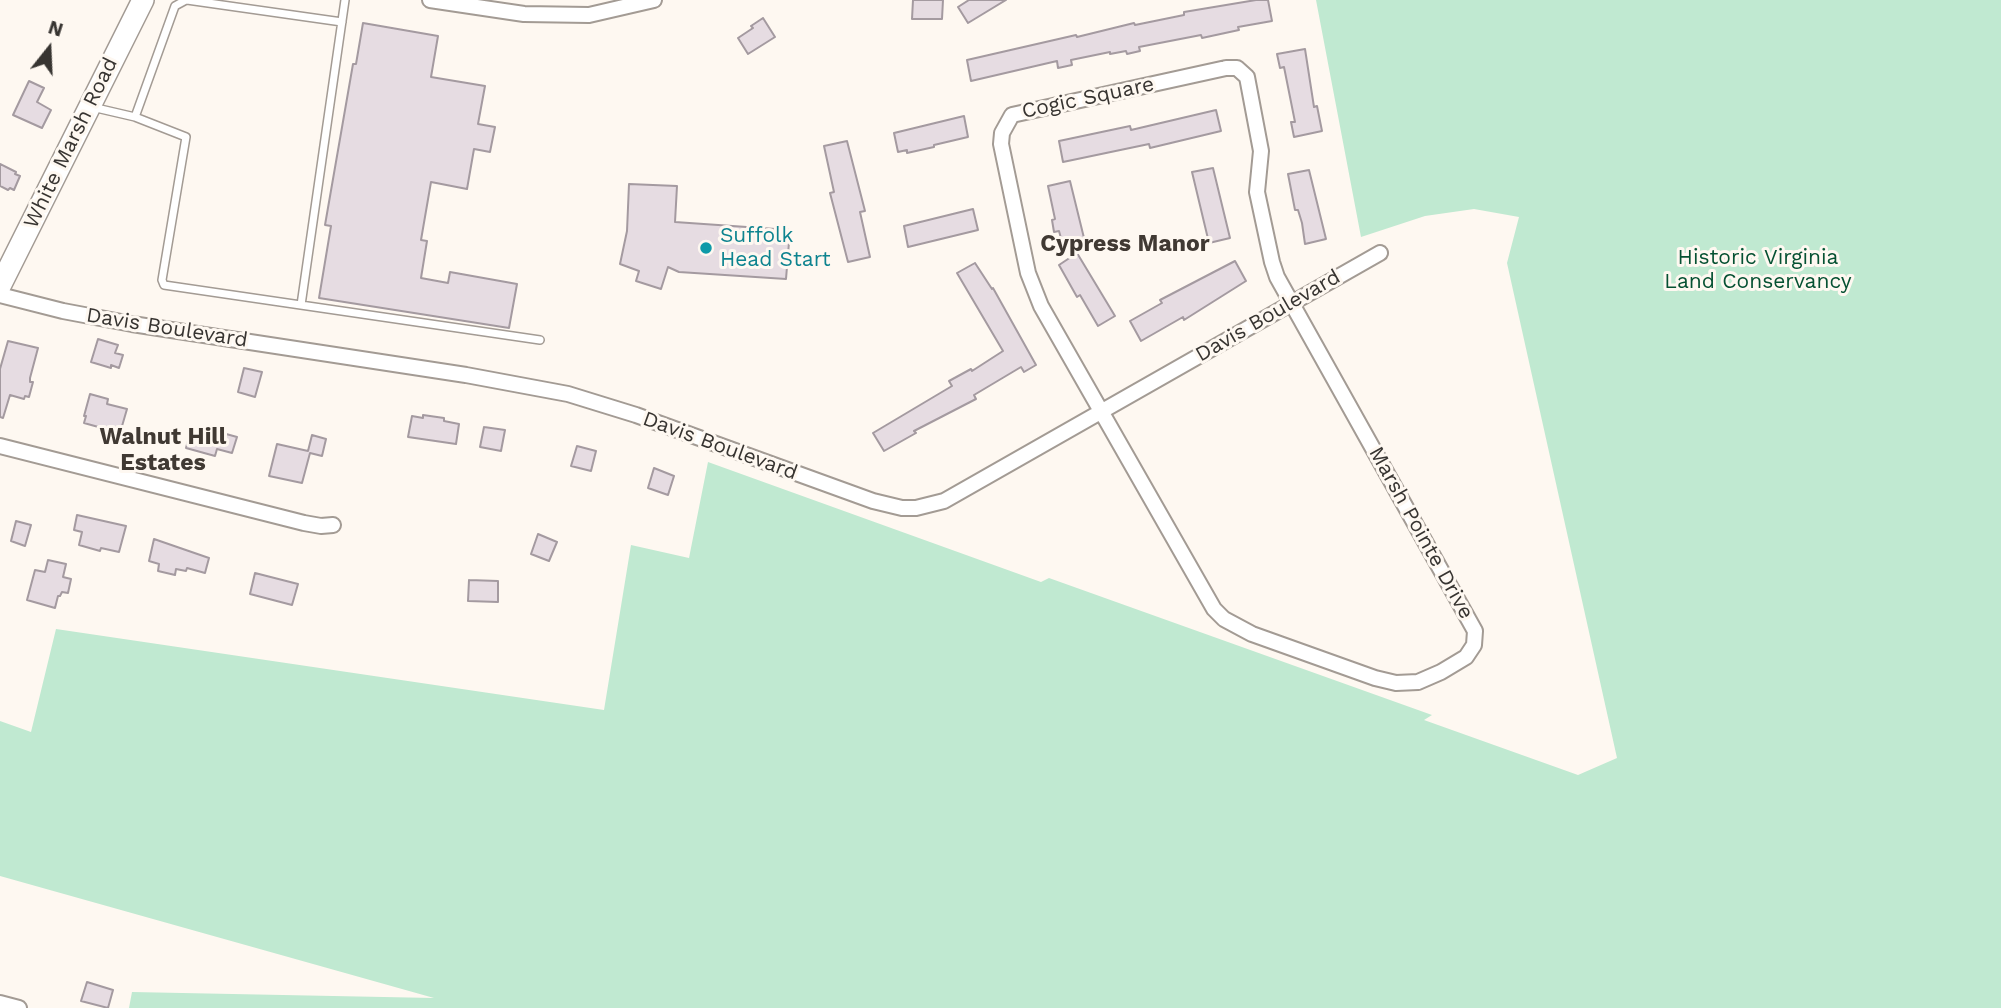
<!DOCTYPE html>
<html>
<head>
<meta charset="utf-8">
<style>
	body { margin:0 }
	#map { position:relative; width:2001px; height:1008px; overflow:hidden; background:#fef8f1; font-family:"Work Sans",sans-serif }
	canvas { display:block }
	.north { position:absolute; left:14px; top:14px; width:70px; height:70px; -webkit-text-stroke:5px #fef8f1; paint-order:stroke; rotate:18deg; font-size:19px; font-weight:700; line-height:28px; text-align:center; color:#373431 }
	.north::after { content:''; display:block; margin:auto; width:24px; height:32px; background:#373431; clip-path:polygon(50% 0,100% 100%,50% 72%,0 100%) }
</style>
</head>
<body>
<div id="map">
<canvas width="2001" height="1008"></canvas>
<div class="north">N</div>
</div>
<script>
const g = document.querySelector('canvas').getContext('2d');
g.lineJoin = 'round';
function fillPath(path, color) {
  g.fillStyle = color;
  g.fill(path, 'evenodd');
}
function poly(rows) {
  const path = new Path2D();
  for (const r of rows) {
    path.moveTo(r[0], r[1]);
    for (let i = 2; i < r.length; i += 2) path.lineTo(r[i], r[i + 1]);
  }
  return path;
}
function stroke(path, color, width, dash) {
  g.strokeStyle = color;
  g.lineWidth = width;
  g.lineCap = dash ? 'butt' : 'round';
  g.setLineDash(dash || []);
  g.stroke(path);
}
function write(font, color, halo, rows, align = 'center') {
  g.font = font + ' "Work Sans",sans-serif';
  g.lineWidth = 6;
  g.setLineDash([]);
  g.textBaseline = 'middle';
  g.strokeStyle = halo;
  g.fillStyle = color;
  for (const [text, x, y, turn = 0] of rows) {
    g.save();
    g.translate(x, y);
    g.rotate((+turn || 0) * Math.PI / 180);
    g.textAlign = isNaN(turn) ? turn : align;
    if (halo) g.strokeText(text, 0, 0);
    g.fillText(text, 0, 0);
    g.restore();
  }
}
const green = poly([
	[1316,0,2001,0,2001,1008,129,1008,132,992,434,998,0,876,0,721,31,732,56,629,604,710,631,545,689,558,708,462,1041,582,1049,578,1432,715,1424,720,1578,775,1617,758,1507,263,1519,217,1474,209,1425,216,1361,237]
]);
const building = poly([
	[913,0,943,0,942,19,912,19,913,0],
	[969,0,1006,0,968,23,958,7,969,0],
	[1256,0,1268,0,1272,21,1238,27,1239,30,1202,38,1201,35,1139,47,1140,51,1127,54,1126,51,1110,54,1110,52,1071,60,1072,65,1058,68,1057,61,971,81,967,60,1076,35,1077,37,1134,23,1135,25,1184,15,1184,12,1256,0],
	[763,18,775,37,748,54,738,38,753,28,751,26,763,18],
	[363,23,438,36,431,77,485,86,478,124,495,127,490,152,474,149,467,189,431,182,421,240,427,241,421,278,448,283,450,272,517,284,509,328,319,298,331,226,325,225,353,64,356,64,363,23],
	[1305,49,1314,107,1317,106,1322,131,1294,137,1291,122,1295,122,1284,67,1280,68,1277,54,1305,49],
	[29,81,44,88,37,102,51,110,42,128,13,115,29,81],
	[1216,110,1221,131,1150,148,1149,144,1063,162,1059,141,1130,126,1131,130,1216,110],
	[964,116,968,137,934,145,934,147,907,153,907,150,898,152,894,133,964,116],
	[847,141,865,211,860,212,870,257,848,262,830,193,834,192,824,146,847,141],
	[0,164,16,172,15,174,20,176,14,190,10,188,8,190,0,186,0,164],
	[1213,168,1230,238,1209,243,1192,172,1213,168],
	[1309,170,1326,239,1305,244,1302,223,1298,210,1295,210,1288,174,1309,170],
	[1070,181,1084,238,1062,242,1059,231,1054,232,1052,220,1055,219,1048,186,1070,181],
	[629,184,677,186,675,222,790,230,786,279,679,272,668,267,661,289,636,281,639,271,620,264,627,231,629,184],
	[973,209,978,230,908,247,904,226,973,209],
	[1077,253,1115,316,1098,326,1080,295,1077,297,1059,265,1077,253],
	[1235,261,1246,281,1184,320,1183,317,1141,341,1130,321,1162,303,1160,300,1235,261],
	[975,263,992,289,993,288,1036,365,1024,372,1021,367,974,395,976,399,914,431,916,433,884,451,873,433,952,386,949,381,971,369,972,371,1003,351,957,273,975,263],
	[98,339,118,345,115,353,123,355,119,368,111,365,111,368,91,362,98,339],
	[8,341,38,348,30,378,30,382,33,382,29,397,25,396,24,399,10,395,3,418,0,417,0,369,8,341],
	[244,368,262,372,255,397,238,392,244,368],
	[90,394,108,399,107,404,127,409,120,433,84,423,86,416,84,416,90,394],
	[423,415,444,418,444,421,459,424,456,444,408,437,412,416,423,418,423,415],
	[484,427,505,430,501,451,480,447,484,427],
	[191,429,206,433,208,429,237,437,232,453,217,449,215,456,186,448,191,429],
	[312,435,326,439,322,456,310,453,302,483,269,476,277,444,308,451,312,435],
	[577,446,596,451,591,471,571,466,577,446],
	[654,468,674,476,668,495,648,488,654,468],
	[77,515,126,526,119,552,101,548,100,551,79,545,82,532,74,530,77,515],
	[16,521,31,525,25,546,11,541,16,521],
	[538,534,557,542,549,561,531,554,538,534],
	[154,539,209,558,205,573,187,568,186,571,176,569,175,575,158,571,159,564,149,561,154,539],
	[48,560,66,564,63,577,71,579,68,593,62,592,60,596,58,596,55,608,27,600,35,570,45,572,48,560],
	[255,573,298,584,292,605,250,594,255,573],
	[469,580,498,581,498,602,468,601,469,580],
	[87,982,113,990,108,1008,81,1001,87,982]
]);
const lane = poly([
	[187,0,342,22],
	[92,107,135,117,186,137,162,280,164,285,540,340],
	[135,117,175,6,186,0],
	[301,305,345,0]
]);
const street = poly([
	[430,0,524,14,589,15,654,0],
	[1226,68,1237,68,1247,77,1261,151,1257,192,1272,262,1277,277,1475,631,1474,645,1466,657,1441,672,1418,682,1396,683,1375,678,1252,634,1224,619,1214,609,1041,306,1028,273,1001,144,1002,133,1012,115,1226,68],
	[0,295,63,311,132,324,466,375,568,394,636,415,873,501,902,508,916,508,944,501,1380,253],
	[0,446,304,523,321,526,333,525],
	[0,1003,19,1008]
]);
const secondary = poly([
	[0,286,143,0]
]);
const markers = [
	[706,248,7,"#0f9aa8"]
];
const streetNames = [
	["Cogic Square",1088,98,-12],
	["White Marsh Road",71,143,-64],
	["Davis Boulevard",1268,316,-30],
	["Davis Boulevard",167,328,9],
	["Davis Boulevard",720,446,20],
	["Marsh Pointe Drive",1421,533,61]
];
const cultureNames = [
	["Suffolk",720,236],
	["Head Start",720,260]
];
const parkNames = [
	["Historic Virginia",1758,258],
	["Land Conservancy",1758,282]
];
const neighbourhoodNames = [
	["Cypress Manor",1125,244],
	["Walnut Hill",163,437],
	["Estates",163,463]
];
fillPath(green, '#c0e9d1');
fillPath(building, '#e6dce2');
stroke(building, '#a49aa0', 2);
stroke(lane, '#a39b94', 10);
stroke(street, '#a39b94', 18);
stroke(secondary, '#a39b94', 24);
stroke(lane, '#fff', 7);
stroke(street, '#fff', 14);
stroke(secondary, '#fff', 21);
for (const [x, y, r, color] of markers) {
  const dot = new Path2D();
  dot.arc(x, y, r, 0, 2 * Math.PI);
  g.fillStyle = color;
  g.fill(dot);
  stroke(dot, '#fef8f1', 2.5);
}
write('21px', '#373431', '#fef8f1', streetNames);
write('21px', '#0d838f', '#fef8f1', cultureNames, 'left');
write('21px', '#055132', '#fef8f1', parkNames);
write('bold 23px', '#403933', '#fef8f1', neighbourhoodNames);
</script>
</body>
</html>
